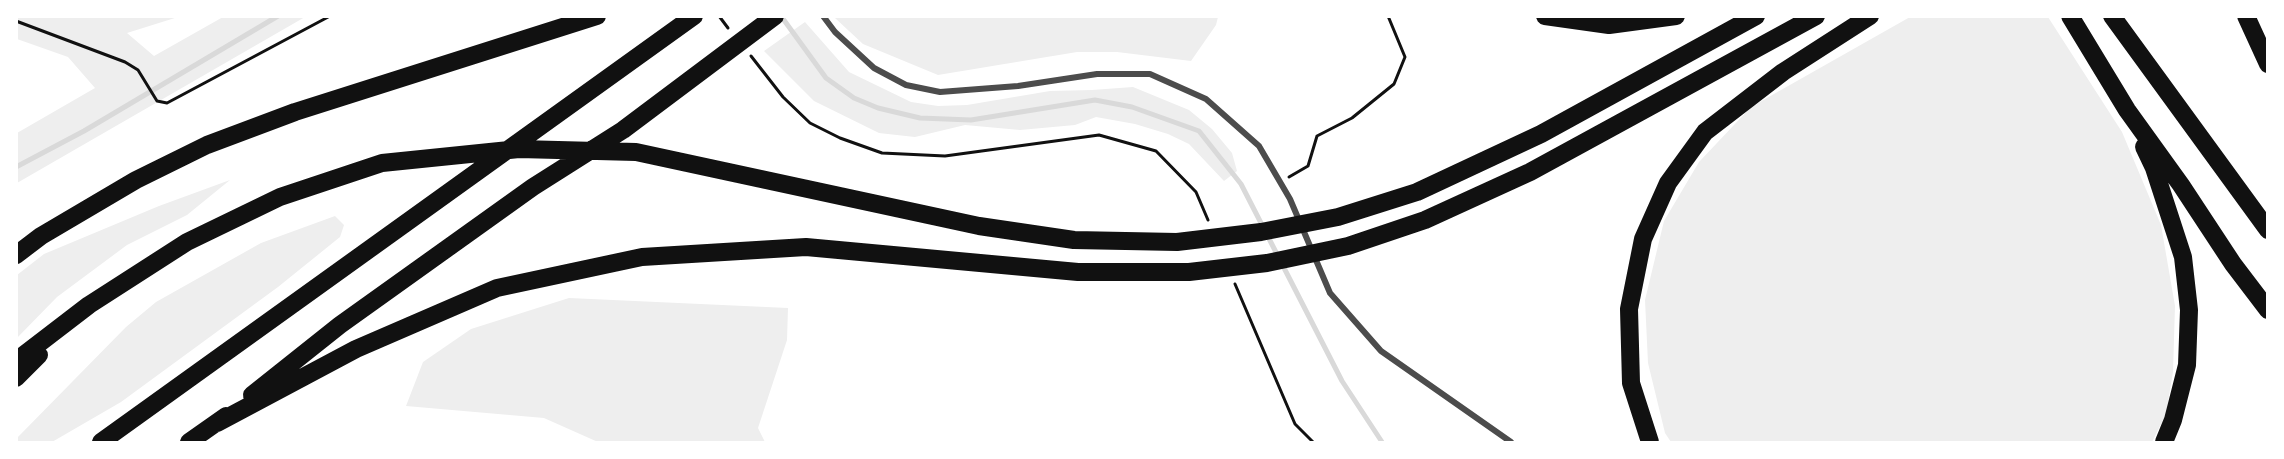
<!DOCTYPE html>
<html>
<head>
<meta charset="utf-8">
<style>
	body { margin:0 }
	#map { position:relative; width:2284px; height:459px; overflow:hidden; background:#fff; font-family:"DejaVu Sans",sans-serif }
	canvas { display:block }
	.frame { position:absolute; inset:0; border:18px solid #fff; pointer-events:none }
</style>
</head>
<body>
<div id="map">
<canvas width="2284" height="459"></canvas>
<div class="frame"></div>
</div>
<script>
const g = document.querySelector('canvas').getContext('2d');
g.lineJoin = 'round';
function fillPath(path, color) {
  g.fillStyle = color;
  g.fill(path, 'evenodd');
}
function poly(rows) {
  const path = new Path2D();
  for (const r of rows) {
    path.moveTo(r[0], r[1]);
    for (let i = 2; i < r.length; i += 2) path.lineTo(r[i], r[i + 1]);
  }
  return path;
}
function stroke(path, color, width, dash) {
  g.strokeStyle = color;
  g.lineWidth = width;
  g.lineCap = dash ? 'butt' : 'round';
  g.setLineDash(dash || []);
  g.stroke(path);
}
const green = poly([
	[837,16,1218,16,1218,17,1216,25,1191,61,1117,52,1077,52,938,75,863,44,835,18],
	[17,17,178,17,127,33,154,56,223,17,305,17,17,183,17,133,95,88,68,57,17,39],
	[1910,17,2048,17,2122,132,2161,225,2175,306,2173,372,2166,414,2152,442,1671,442,1665,433,1648,363,1645,300,1664,221,1699,162,1751,107],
	[805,22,849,72,911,102,938,106,967,105,1050,91,1092,90,1133,87,1189,110,1212,129,1232,153,1237,171,1224,181,1189,144,1168,134,1135,124,1096,117,1075,125,1020,130,965,125,915,137,879,133,814,101,764,51],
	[230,180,187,215,127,245,57,297,17,338,17,275,44,254,159,206],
	[335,216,344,225,340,237,278,287,121,402,52,442,17,442,17,438,126,327,156,302,261,243],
	[569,298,788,308,787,340,758,428,765,442,598,442,544,418,406,406,423,362,471,329]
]);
const stream = poly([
	[781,16,826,78,854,98,878,108,920,118,971,120,1095,100,1132,107,1199,131,1241,184,1342,381,1382,442],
	[16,167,84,131,278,16]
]);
const path = poly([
	[719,16,728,28],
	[16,21,125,62,138,70,157,101,167,103,330,16],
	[751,56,783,97,810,123,840,138,882,153,945,156,1099,135,1156,151,1196,192,1208,220],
	[1289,177,1308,166,1317,136,1352,118,1394,84,1405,57,1388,16],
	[1235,284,1295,424,1313,442]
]);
const minor = poly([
	[823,16,835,32,874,68,906,85,940,92,1018,86,1097,74,1150,74,1206,99,1259,146,1290,199,1330,293,1381,351,1511,442]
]);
const motorway = poly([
	[1545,16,1609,25,1676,16],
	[2070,16,2127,110,2181,185,2233,264,2268,310],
	[2112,16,2268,230],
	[2246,16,2268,64],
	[2144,147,2154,168,2183,257,2189,310,2187,365,2173,420,2164,442],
	[16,255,41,236,136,180,207,145,295,112,597,16],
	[16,361,89,305,187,242,280,197,382,163,519,149,636,152,979,226,1074,240,1177,242,1261,232,1338,217,1417,192,1541,134,1756,16],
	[16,378,39,355],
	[252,395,340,325,533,187,623,130,775,16],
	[217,423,356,349,497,288,642,257,806,247,1078,272,1189,272,1267,263,1348,246,1425,220,1530,172,1816,16],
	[101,442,694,16],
	[189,442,226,416],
	[1650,442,1631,383,1629,309,1643,239,1668,183,1705,132,1783,72,1870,16]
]);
fillPath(green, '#eee');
stroke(stream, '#d9d9d9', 5);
stroke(path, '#111', 3);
stroke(minor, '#4c4c4c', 6);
stroke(motorway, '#111', 18);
</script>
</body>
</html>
